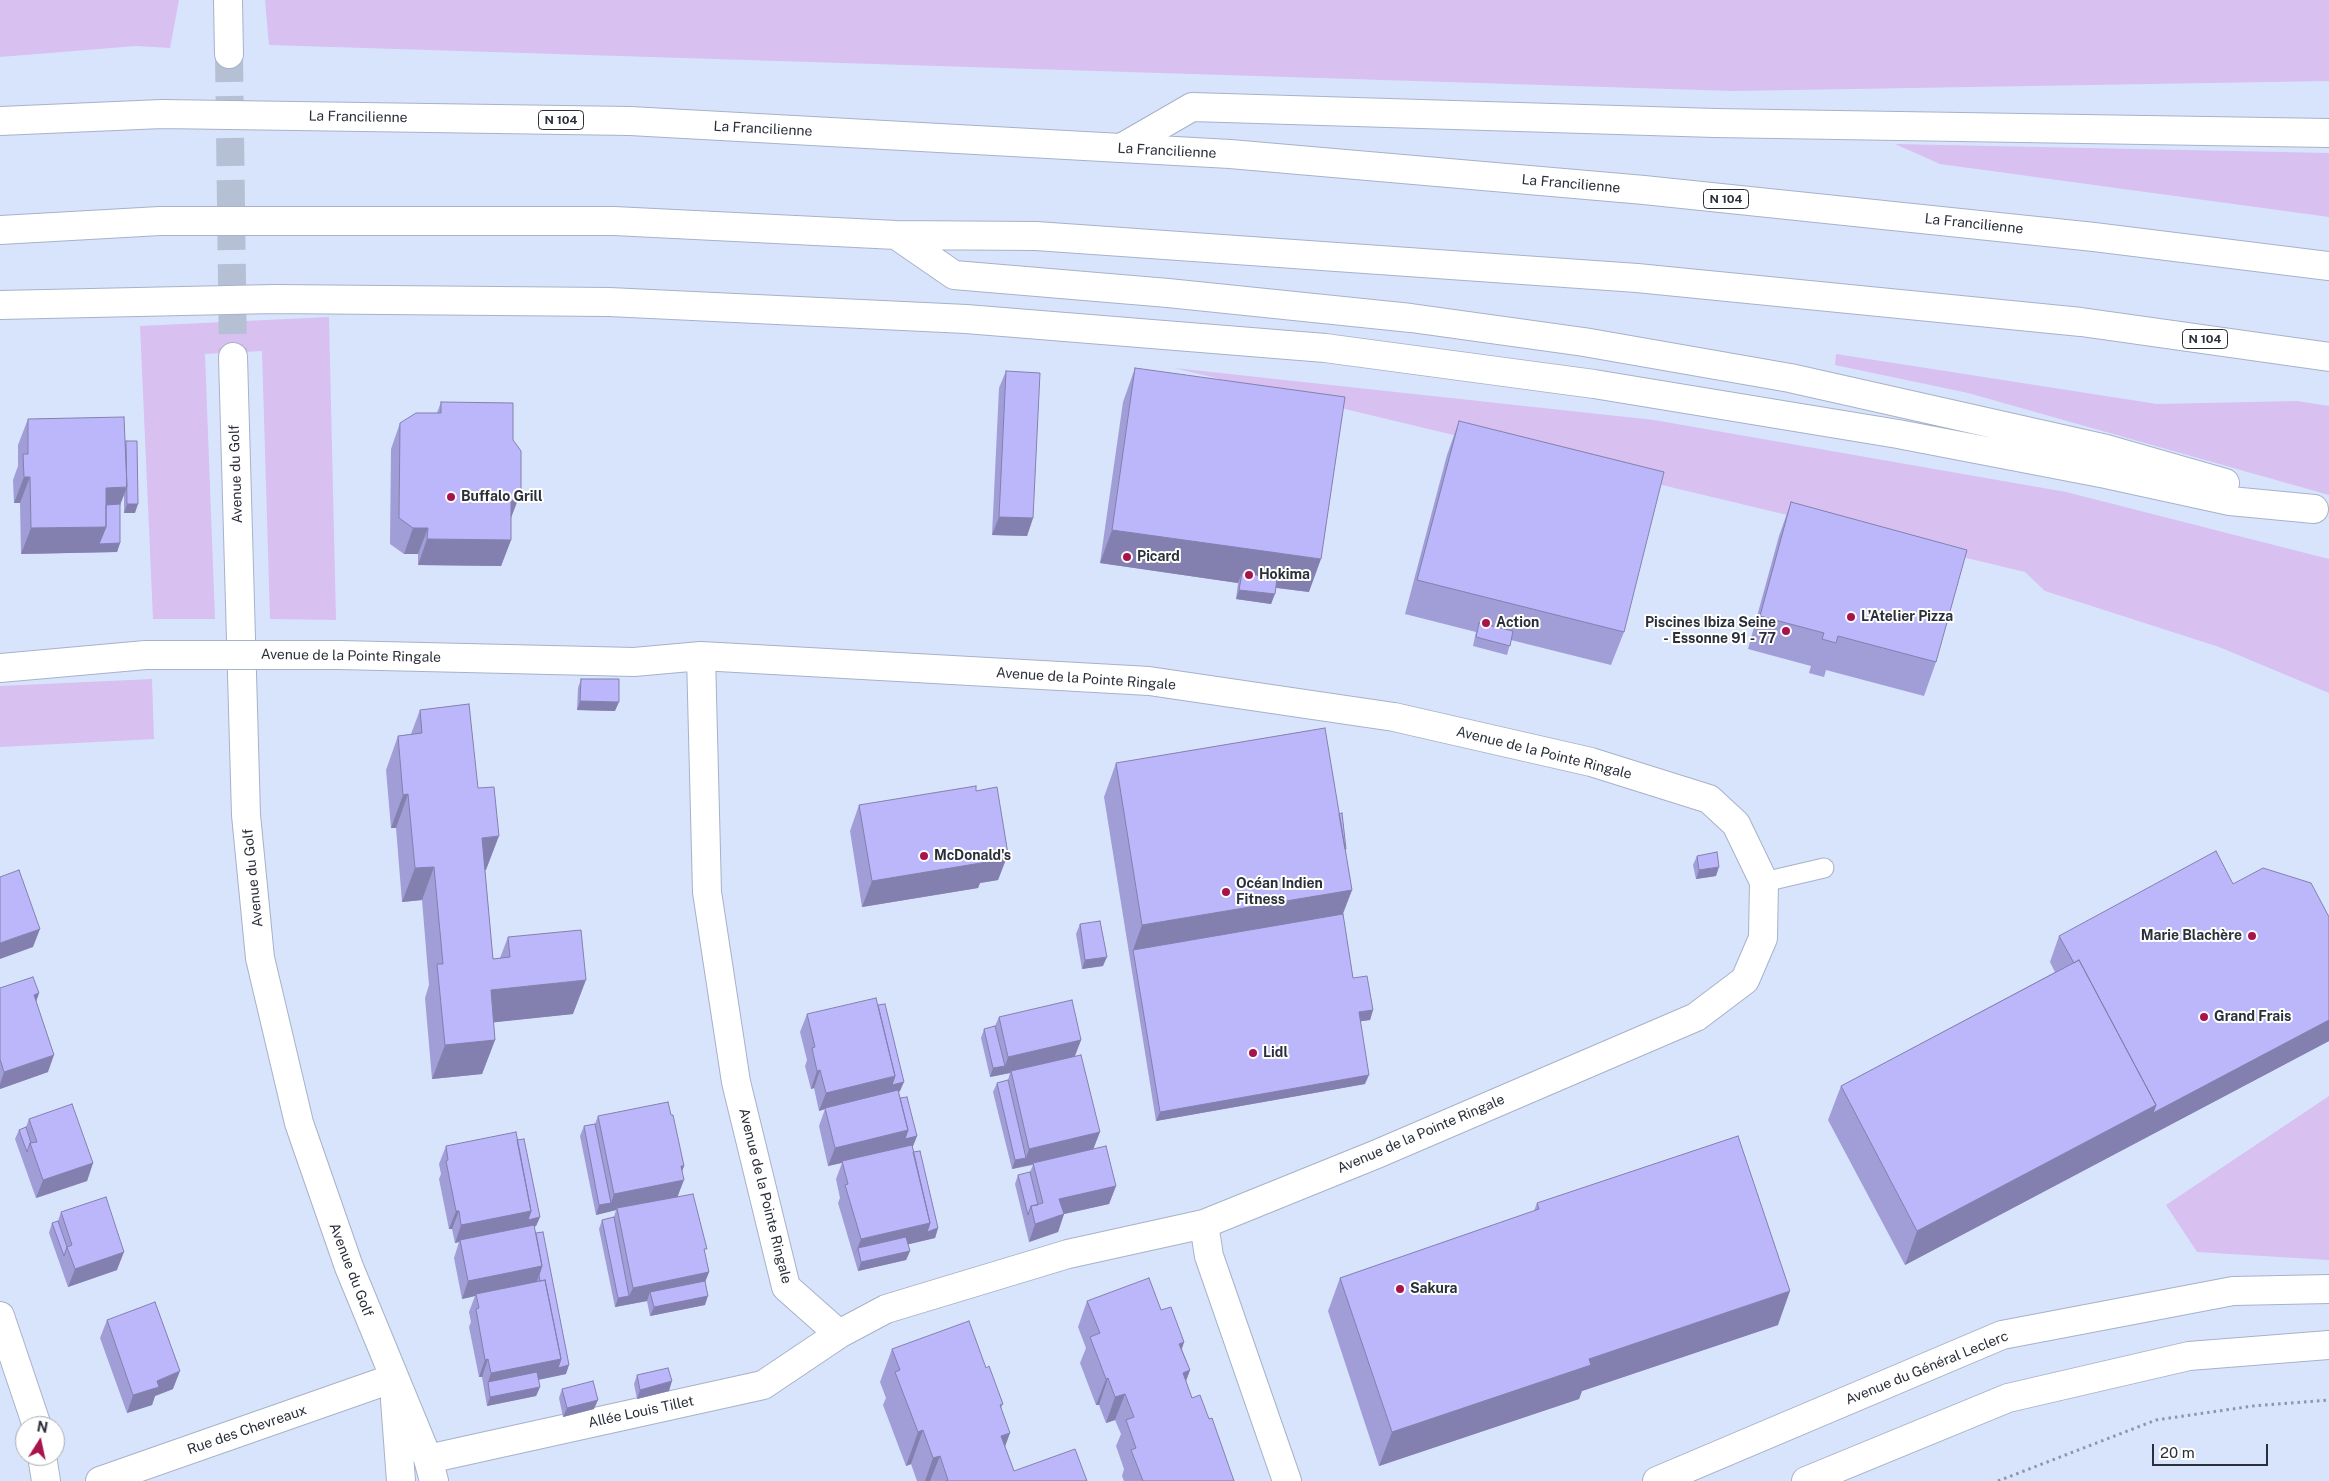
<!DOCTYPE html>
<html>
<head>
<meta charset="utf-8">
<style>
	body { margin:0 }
	#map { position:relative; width:2329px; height:1481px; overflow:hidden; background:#d8e4fc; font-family:"Public Sans",sans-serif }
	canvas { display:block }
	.north { position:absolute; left:15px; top:1416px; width:50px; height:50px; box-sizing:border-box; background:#fff; border:1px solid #aaacb0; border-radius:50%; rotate:10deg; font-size:14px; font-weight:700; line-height:20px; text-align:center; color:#2b2f39 }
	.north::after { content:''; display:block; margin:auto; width:18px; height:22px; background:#a7134a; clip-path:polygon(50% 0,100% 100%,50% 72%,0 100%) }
	.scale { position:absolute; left:2152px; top:1444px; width:116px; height:22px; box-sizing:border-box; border:2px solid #2b2f39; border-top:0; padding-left:6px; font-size:15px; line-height:18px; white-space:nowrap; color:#2b2f39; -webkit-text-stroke:4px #fff; paint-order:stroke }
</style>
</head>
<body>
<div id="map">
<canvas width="2329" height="1481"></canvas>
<div class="north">N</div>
<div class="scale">20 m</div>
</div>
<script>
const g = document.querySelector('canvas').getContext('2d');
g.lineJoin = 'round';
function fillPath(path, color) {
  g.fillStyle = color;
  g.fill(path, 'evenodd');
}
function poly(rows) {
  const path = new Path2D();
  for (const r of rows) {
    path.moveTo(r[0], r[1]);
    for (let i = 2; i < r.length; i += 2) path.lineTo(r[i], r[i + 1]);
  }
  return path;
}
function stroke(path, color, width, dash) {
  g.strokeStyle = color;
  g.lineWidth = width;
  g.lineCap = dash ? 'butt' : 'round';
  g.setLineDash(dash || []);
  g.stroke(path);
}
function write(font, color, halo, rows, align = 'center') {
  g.font = font + ' "Public Sans",sans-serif';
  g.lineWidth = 4;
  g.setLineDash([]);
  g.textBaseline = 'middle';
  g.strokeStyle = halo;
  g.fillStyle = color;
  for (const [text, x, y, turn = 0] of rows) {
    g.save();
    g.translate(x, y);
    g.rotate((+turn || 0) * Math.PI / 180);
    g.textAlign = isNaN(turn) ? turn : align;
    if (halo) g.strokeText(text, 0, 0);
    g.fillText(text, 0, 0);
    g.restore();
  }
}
const green = poly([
	[0,0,179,0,170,48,136,46,0,57],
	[265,0,2329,0,2329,81,1733,91,269,45],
	[1895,144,2329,153,2329,217,1940,164],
	[329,317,336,620,270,619,262,351,205,354,215,619,153,619,140,326],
	[1836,354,2157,404,2297,401,2329,406,2329,495,1968,393,1835,365],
	[1174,368,1654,420,2066,492,2329,559,2329,693,2219,647,2045,591,2025,572],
	[152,679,154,739,0,747,0,686],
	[2329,1096,2329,1260,2197,1252,2166,1205]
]);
const streetTunnel = poly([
	[229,54,233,357]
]);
const path = poly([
	[1998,1481,2156,1420,2253,1406,2329,1400]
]);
const lane = poly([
	[1764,882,1824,868]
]);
const street = poly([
	[228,0,229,54],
	[233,357,246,815,260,958,299,1123,349,1267,428,1459,434,1481],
	[339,655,634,662,701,656,1149,681,1394,717,1591,762,1709,799,1736,824,1764,882,1763,938,1745,980,1696,1017,1377,1154,1204,1224,1068,1254,886,1309,839,1334,763,1385,428,1459],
	[701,656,707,892,736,1082,786,1287,839,1334],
	[0,668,146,655],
	[1204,1224,1209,1256,1287,1481],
	[0,1316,37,1426],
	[395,1400,401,1481],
	[42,1456,46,1481],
	[100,1481,394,1378]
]);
const secondary = poly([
	[1657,1481,2002,1335,2233,1291,2329,1289],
	[1806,1481,2008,1398,2189,1356,2329,1345]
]);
const highway = poly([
	[0,121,162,114,630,121,1230,154,1644,190,2094,237,2329,266],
	[1121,148,1192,107,1715,123,2329,133],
	[0,230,160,221,614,221,896,235,1036,236,1637,278,2081,322,2329,357],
	[896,235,954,275,1168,293,1411,318,1584,342,1790,378,2106,449,2225,483],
	[0,305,274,299,609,302,966,319,1325,348,1594,384,1898,434,2106,474,2230,501,2314,509]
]);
const streetBridge = poly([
	[146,655,339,655]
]);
const wall = poly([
	[1135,368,1309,592,1276,588,1271,604,1236,599,1238,583,1100,563,1123,402],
	[1006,371,1033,518,1027,536,992,535,999,388],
	[441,402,511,518,511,540,501,566,418,565,418,554,404,554,390,544,391,449,400,423,437,413],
	[28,419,125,444,126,441,135,513,124,513,124,495,120,504,120,543,117,552,21,554,20,503,14,503,13,480,18,466,18,445],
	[1459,421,1624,632,1611,665,1511,640,1507,655,1473,646,1476,632,1405,614,1447,455],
	[1791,502,1936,662,1924,696,1826,670,1824,677,1809,673,1811,666,1748,649,1779,536],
	[581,679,615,711,577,710,578,688],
	[420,710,486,870,485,870,493,959,500,958,508,937,573,1014,493,1022,495,1040,482,1074,432,1079,425,998,429,985,422,900,402,902,396,828,391,828,386,770,398,736,411,734],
	[1116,763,1339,814,1346,849,1345,851,1352,890,1343,914,1353,978,1373,1010,1370,1020,1360,1021,1365,1084,1156,1121,1104,797],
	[976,791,1008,854,998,880,980,883,978,888,862,907,850,831,859,805],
	[1697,856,1716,876,1696,879,1693,865],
	[2233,884,2329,917,2329,1041,1905,1265,1828,1120,1841,1086,2055,972,2050,962,2059,936],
	[1080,924,1103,966,1082,969,1076,934],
	[0,988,39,993,36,1002,48,1072,0,1089],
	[807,1014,900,1091,899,1092,900,1098,917,1136,913,1146,912,1146,938,1228,935,1238,908,1244,910,1251,906,1260,858,1271,838,1203,840,1198,836,1179,842,1163,828,1166,819,1126,825,1109,819,1111,814,1088,811,1089,805,1066,807,1060,800,1032],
	[999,1017,1081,1040,1075,1056,1093,1149,1116,1186,1109,1204,1064,1214,1058,1232,1029,1242,1015,1184,1018,1175,1030,1172,1033,1165,1012,1169,993,1092,997,1083,1008,1080,1010,1073,990,1077,981,1038,984,1029,995,1026],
	[671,1115,684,1166,682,1171,678,1196,705,1254,709,1272,705,1281,705,1305,650,1316,647,1301,615,1307,599,1229,602,1220,614,1217,616,1210,596,1215,580,1136,584,1126,595,1124,598,1116],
	[29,1119,93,1163,87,1181,36,1198,15,1139,19,1130,26,1127],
	[517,1140,540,1217,536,1226,534,1227,566,1374,538,1380,540,1387,536,1396,487,1406,482,1377,479,1377,469,1327,471,1322,469,1312,475,1296,462,1299,454,1258,459,1242,455,1243,452,1229,449,1229,439,1179,441,1174,439,1164,446,1146],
	[1537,1203,1778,1325,1582,1391,1579,1399,1379,1466,1328,1311,1340,1278,1534,1211],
	[61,1212,117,1270,68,1287,49,1233,52,1223,58,1221],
	[1087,1301,1161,1310,1184,1342,1182,1349,1190,1370,1186,1381,1192,1398,1234,1481,1124,1481,1122,1476,1124,1469,1116,1446,1121,1434,1115,1420,1106,1423,1099,1405,1096,1405,1080,1363,1086,1348,1078,1327],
	[107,1320,173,1389,155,1396,152,1405,127,1413,100,1338],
	[892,1349,986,1368,1003,1404,1001,1408,1005,1446,1014,1471,1087,1481,917,1481,911,1464,906,1466,883,1405,886,1398,880,1382],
	[637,1375,669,1391,637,1399,634,1384],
	[562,1389,594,1409,563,1417,559,1398]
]);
const shadedWall = poly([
	[24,477,30,477,20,503,14,503],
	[127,487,117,513,100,514,106,488],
	[521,492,511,518,511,502],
	[127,504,138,504,135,513,124,513],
	[999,517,1033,518,1027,536,992,535],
	[106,527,120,543,117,552,21,554,31,528],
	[413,528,428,528,418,554,404,554],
	[1112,530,1321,559,1309,592,1240,583,1242,573,1238,583,1100,563],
	[427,539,511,540,501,566,418,565],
	[1239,590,1275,594,1271,604,1236,599],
	[580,701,619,702,615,711,577,710],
	[408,794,396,828,391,828,403,795],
	[499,836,486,870,470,871,482,838],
	[1008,854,998,880,980,883,978,888,862,907,872,881],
	[434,867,422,900,402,902,415,868],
	[1719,867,1716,876,1696,879,1699,870],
	[1352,890,1339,923,1133,950,1142,925],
	[40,929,33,947,0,959,0,943],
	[1107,957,1103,966,1082,969,1085,960],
	[586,980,573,1014,479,1024,491,990],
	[39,993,33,1011,34,995],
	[1373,1010,1370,1020,1356,1022,1359,1012],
	[2329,1020,2329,1041,1905,1265,1917,1231,2156,1105],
	[495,1040,482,1074,432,1079,445,1045],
	[1081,1040,1074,1058,1011,1071,1010,1073,990,1077,993,1068,1005,1066,1008,1057],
	[54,1055,48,1072,0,1089,0,1084,4,1072],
	[820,1070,814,1088,811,1089,817,1071],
	[1369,1075,1365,1084,1156,1121,1160,1112],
	[895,1076,904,1082,900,1091,826,1109,825,1108,825,1109,819,1111,826,1093],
	[908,1130,917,1136,913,1146,828,1166,835,1148],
	[1100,1132,1093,1150,1012,1169,1015,1160,1026,1158,1029,1149],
	[93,1163,87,1181,36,1198,43,1180],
	[681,1166,684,1166,678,1181,684,1180,677,1198,617,1208,616,1210,596,1215,599,1205,611,1203,614,1194],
	[1116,1186,1109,1204,1064,1214,1058,1232,1029,1242,1035,1224,1059,1199],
	[456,1211,459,1211,452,1229,449,1229],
	[531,1211,525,1229,460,1240,459,1242,455,1243,461,1225],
	[540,1217,536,1226,525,1229,528,1220],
	[930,1223,938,1228,935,1238,860,1256,858,1248,854,1257,861,1239],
	[910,1251,906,1260,858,1271,861,1262],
	[124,1252,117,1270,68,1287,75,1269],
	[542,1266,536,1284,476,1294,475,1296,462,1299,468,1281],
	[709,1272,702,1290,650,1292,647,1301,615,1307,618,1298,629,1296,633,1288],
	[1790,1291,1778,1325,1582,1391,1579,1399,1379,1466,1392,1432,1589,1359],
	[708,1296,705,1305,650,1316,654,1307],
	[1184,1342,1175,1368,1179,1344],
	[488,1359,482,1377,479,1377,485,1360],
	[561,1359,569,1365,566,1374,489,1390,488,1382,491,1373],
	[1190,1370,1180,1397,1183,1373],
	[180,1371,173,1389,155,1396,152,1405,127,1413,133,1395,157,1381],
	[1108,1378,1099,1405,1096,1405,1106,1379],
	[672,1381,669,1391,637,1399,640,1390],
	[540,1387,536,1396,487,1406,490,1397],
	[1125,1394,1115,1420,1106,1423,1115,1397],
	[598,1400,594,1409,563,1417,567,1408],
	[923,1430,911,1464,906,1466,918,1432],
	[1010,1433,998,1466,1001,1436],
	[940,1456,930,1481,925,1481,933,1458]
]);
const building = poly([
	[1135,368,1345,397,1321,559,1112,530,1135,368],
	[1006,371,1040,373,1033,518,999,517,1006,371],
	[441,402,513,403,513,440,521,451,521,492,511,502,511,540,427,539,428,528,413,528,399,518,400,423,416,413,441,413,441,402],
	[124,417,127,487,106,488,106,527,31,528,30,477,24,477,23,454,28,454,28,419,124,417],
	[1459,421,1664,472,1624,632,1417,580,1459,421],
	[126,441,137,441,138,504,127,504,126,441],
	[1791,502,1967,550,1936,662,1838,636,1836,643,1822,639,1824,633,1760,616,1791,502],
	[120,504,120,543,99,544,106,527,106,505,120,504],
	[1242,573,1277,578,1275,594,1239,590,1242,573],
	[1479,623,1513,631,1510,646,1476,637,1479,623],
	[581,679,619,679,619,702,580,701,581,679],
	[469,704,478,788,494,787,499,836,482,838,493,959,510,957,508,937,581,930,586,980,491,990,495,1040,445,1045,437,964,443,964,434,867,415,868,408,794,403,795,398,736,422,733,420,710,469,704],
	[1325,728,1352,890,1142,925,1116,763,1325,728],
	[976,786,976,791,997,787,1008,854,987,858,987,862,872,881,859,805,976,786],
	[1342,813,1346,849,1345,849,1339,814,1342,813],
	[2216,851,2233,884,2263,868,2311,883,2329,917,2329,1020,2153,1113,2156,1105,2079,960,2074,963,2059,936,2216,851],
	[1717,852,1719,867,1699,870,1697,856,1717,852],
	[19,870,40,929,0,943,0,877,19,870],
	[1343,914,1353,978,1367,976,1373,1010,1359,1012,1369,1075,1160,1112,1133,950,1343,914],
	[1100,921,1107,957,1085,960,1080,924,1100,921],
	[2079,960,2156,1105,1917,1231,1841,1086,2079,960],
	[33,977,39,993,34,995,54,1055,4,1072,0,1059,0,988,33,977],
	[876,998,895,1076,826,1093,820,1070,817,1071,812,1048,815,1047,807,1014,876,998],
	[1072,1000,1081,1040,1008,1057,999,1017,1072,1000],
	[885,1004,904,1082,892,1085,895,1076,878,1005,885,1004],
	[995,1026,1005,1066,993,1068,984,1029,995,1026],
	[1081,1055,1100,1132,1029,1149,1011,1071,1081,1055],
	[1008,1080,1026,1158,1015,1160,997,1083,1008,1080],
	[898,1090,908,1130,835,1148,825,1108,898,1090],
	[907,1097,917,1136,905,1139,908,1130,900,1098,907,1097],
	[668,1102,671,1115,673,1115,684,1166,681,1166,684,1180,614,1194,598,1116,668,1102],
	[72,1104,93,1163,43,1180,30,1143,37,1142,29,1119,72,1104],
	[595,1124,611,1203,599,1205,584,1126,595,1124],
	[26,1127,31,1143,30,1143,27,1152,19,1130,26,1127],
	[516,1132,531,1211,461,1225,459,1211,456,1211,446,1161,448,1160,446,1146,516,1132],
	[1738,1136,1790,1291,1589,1359,1591,1365,1392,1432,1340,1278,1539,1209,1537,1203,1738,1136],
	[524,1139,540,1217,528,1220,531,1211,517,1140,524,1139],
	[912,1145,930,1223,861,1239,845,1185,848,1184,842,1161,912,1145],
	[1106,1146,1116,1186,1059,1199,1064,1214,1035,1224,1031,1206,1043,1203,1033,1163,1106,1146],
	[920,1151,938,1228,927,1232,930,1223,913,1152,920,1151],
	[1030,1172,1038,1205,1031,1206,1028,1215,1018,1175,1030,1172],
	[693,1194,707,1249,704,1249,709,1272,633,1288,617,1208,693,1194],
	[106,1197,124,1252,75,1269,67,1247,72,1245,61,1212,106,1197],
	[614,1217,629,1296,618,1298,602,1220,614,1217],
	[58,1221,67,1247,64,1256,52,1223,58,1221],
	[534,1225,542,1266,468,1281,460,1240,534,1225],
	[543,1232,569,1365,558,1368,561,1359,545,1280,540,1281,539,1275,542,1266,536,1233,543,1232],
	[906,1237,910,1251,861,1262,858,1248,906,1237],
	[1149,1278,1161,1310,1171,1307,1184,1342,1179,1344,1190,1370,1183,1373,1192,1398,1200,1395,1209,1419,1212,1418,1234,1481,1143,1481,1131,1450,1136,1448,1126,1420,1134,1417,1125,1394,1115,1397,1108,1378,1106,1379,1090,1337,1100,1333,1087,1301,1149,1278],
	[545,1280,561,1359,491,1373,488,1359,485,1360,476,1309,479,1308,476,1294,545,1280],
	[705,1281,708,1296,654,1307,650,1292,705,1281],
	[155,1302,180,1371,157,1381,159,1387,133,1395,107,1320,155,1302],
	[969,1321,986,1368,989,1366,1003,1404,1000,1405,1010,1433,1001,1436,1014,1471,1075,1449,1087,1481,946,1481,948,1480,940,1456,933,1458,923,1430,918,1432,895,1372,900,1370,892,1349,969,1321],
	[668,1368,672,1381,640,1390,637,1375,668,1368],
	[537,1372,540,1387,490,1397,488,1382,537,1372],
	[593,1381,598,1400,567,1408,562,1389,593,1381]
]);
const markers = [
	[451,497,5,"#a7134a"],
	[1127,557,5,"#a7134a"],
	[1249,575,5,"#a7134a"],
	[1851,617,5,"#a7134a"],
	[1486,623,5,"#a7134a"],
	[1786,631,5,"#a7134a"],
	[924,856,5,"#a7134a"],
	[1226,892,5,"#a7134a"],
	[2252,936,5,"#a7134a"],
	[2204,1017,5,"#a7134a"],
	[1253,1053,5,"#a7134a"],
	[1400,1289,5,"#a7134a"]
];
const shields = [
	[561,120,45],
	[1726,199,45],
	[2205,339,45]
];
const shieldNames = [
	["N 104",561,120],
	["N 104",1726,199],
	["N 104",2205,339]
];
const streetNames = [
	["La Francilienne",358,117,1],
	["La Francilienne",763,129,3],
	["La Francilienne",1167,151,3],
	["La Francilienne",1571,184,5],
	["La Francilienne",1974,224,6],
	["Avenue du Golf",236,474,-92],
	["Avenue de la Pointe Ringale",351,656,1],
	["Avenue de la Pointe Ringale",1086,679,4],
	["Avenue de la Pointe Ringale",1544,753,14],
	["Avenue du Golf",253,878,-96],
	["Avenue de la Pointe Ringale",1421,1134,-23],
	["Avenue de la Pointe Ringale",765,1196,76],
	["Avenue du Golf",351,1270,69],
	["Avenue du Général Leclerc",1927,1368,-22],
	["Allée Louis Tillet",641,1412,-12],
	["Rue des Chevreaux",247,1430,-19]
];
const poiNames = [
	["Buffalo Grill",461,497],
	["Picard",1137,557],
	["Hokima",1259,575],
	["L’Atelier Pizza",1861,617],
	["Action",1496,623],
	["Piscines Ibiza Seine",1776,623,"right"],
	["- Essonne 91 - 77",1776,639,"right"],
	["McDonald's",934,856],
	["Océan Indien",1236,884],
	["Fitness",1236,900],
	["Marie Blachère",2242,936,"right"],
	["Grand Frais",2214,1017],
	["Lidl",1263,1053],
	["Sakura",1410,1289]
];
fillPath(green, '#d8c0f1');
stroke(streetTunnel, '#b5c0d5', 28, [28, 14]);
stroke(lane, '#a7b2c9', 21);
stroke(street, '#a7b2c9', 30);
stroke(secondary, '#a7b2c9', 30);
stroke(highway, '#a7b2c9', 30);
stroke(path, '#8e96a8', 3, [2.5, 4]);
stroke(lane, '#fff', 19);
stroke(street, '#fff', 28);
stroke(secondary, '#fff', 28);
stroke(highway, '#fff', 28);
stroke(streetBridge, '#a7b2c9', 30, []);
stroke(streetBridge, '#fff', 28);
fillPath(wall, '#a19dd7');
fillPath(shadedWall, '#8380af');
fillPath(building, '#bbb7fa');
stroke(building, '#8380af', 1);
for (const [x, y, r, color] of markers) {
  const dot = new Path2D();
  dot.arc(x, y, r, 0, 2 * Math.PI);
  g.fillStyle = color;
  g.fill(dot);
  stroke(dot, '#fff', 2);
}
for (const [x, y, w] of shields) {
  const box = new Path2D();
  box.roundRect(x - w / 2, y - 9.5, w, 19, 4);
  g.fillStyle = '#fff';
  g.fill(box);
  stroke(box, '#2b2f39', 1);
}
write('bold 12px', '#2b2f39', null, shieldNames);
write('14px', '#2b2f39', '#fff', streetNames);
write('bold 14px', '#2b2f39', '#fff', poiNames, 'left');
</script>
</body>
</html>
